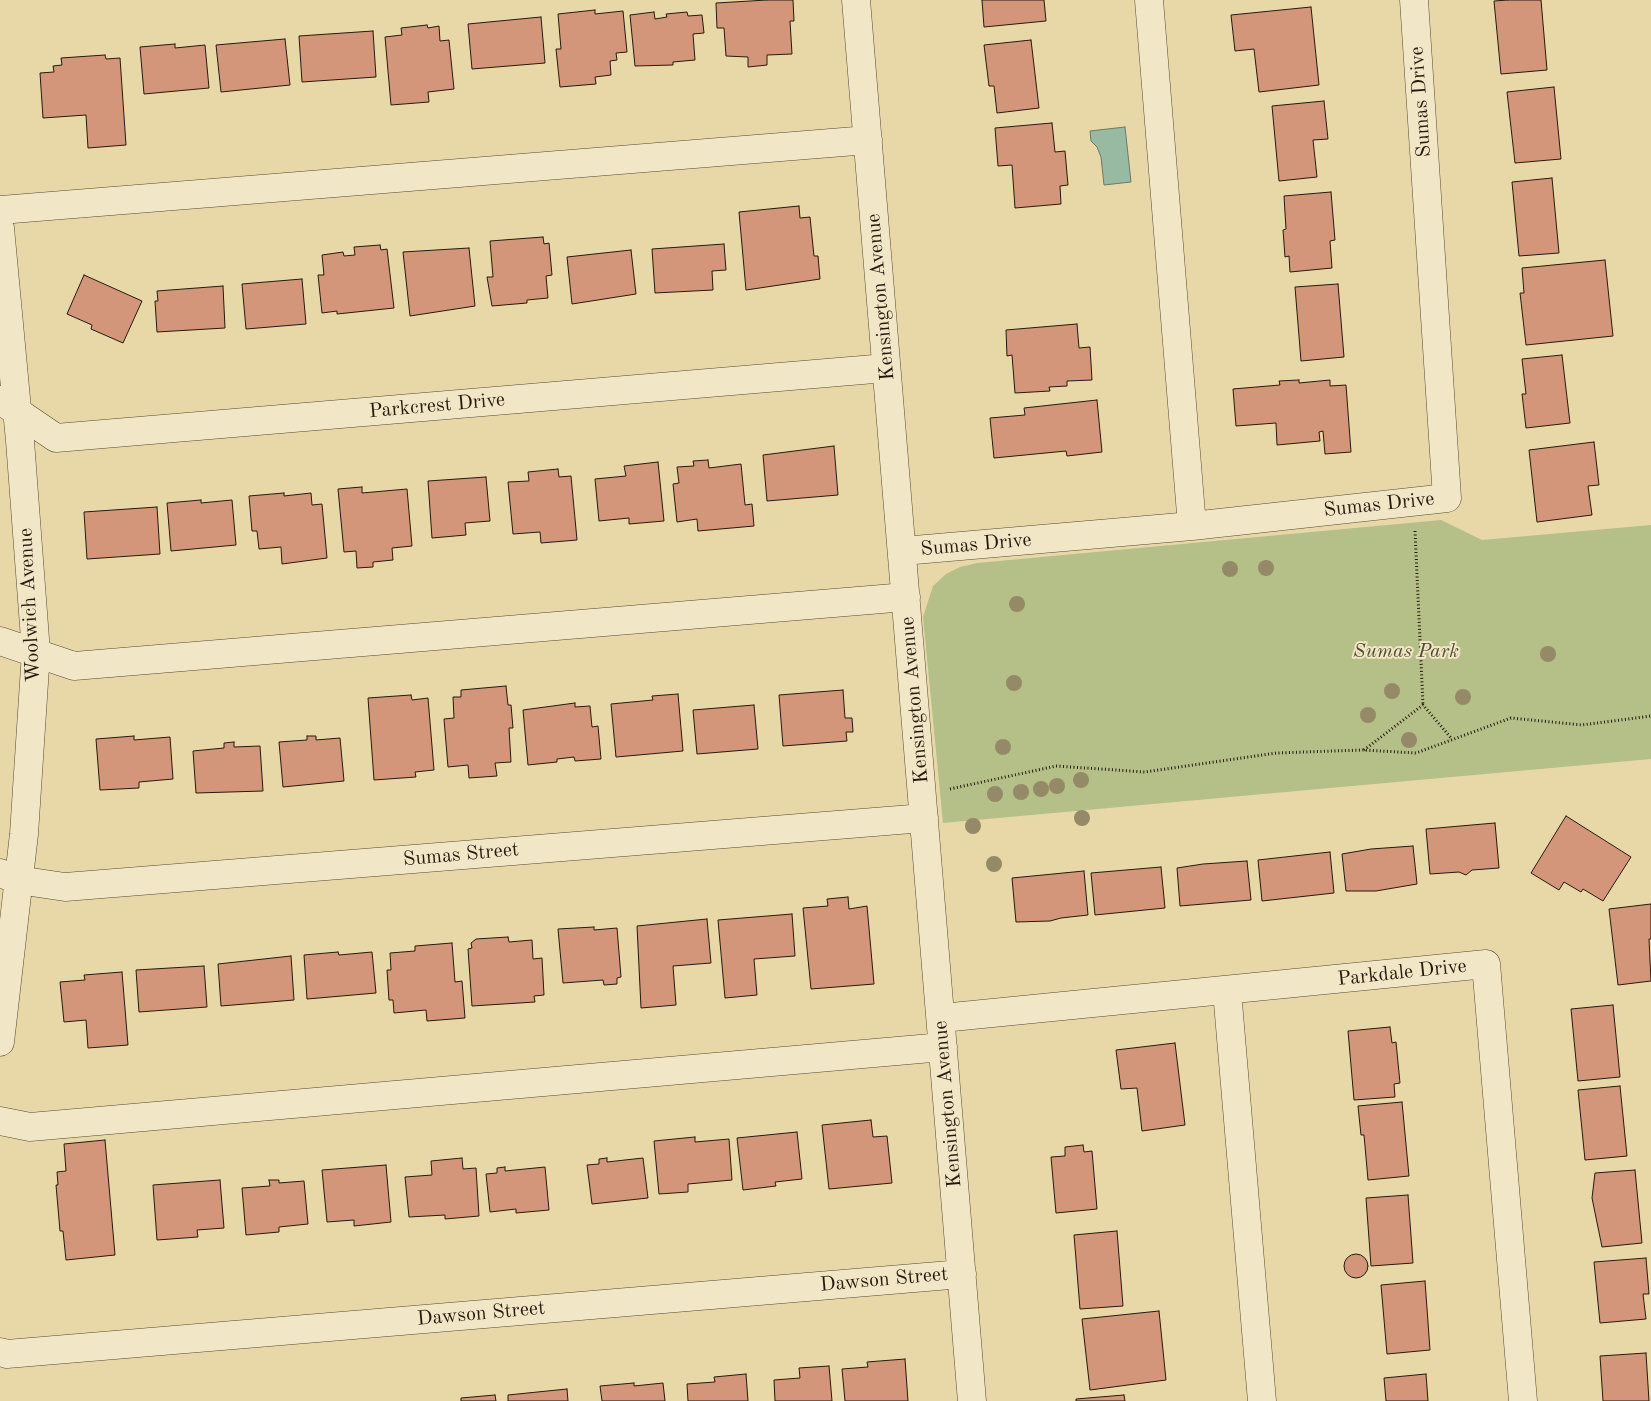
<!DOCTYPE html>
<html>
<head>
<meta charset="utf-8">
<style>
	body { margin:0 }
	canvas { display:block; background:#e9d8a7 }
</style>
</head>
<body>
<canvas width="1651" height="1401"></canvas>
<script>
const g = document.querySelector('canvas').getContext('2d');
g.lineJoin = 'round';
function fillPath(path, color) {
  g.fillStyle = color;
  g.fill(path, 'evenodd');
}
function poly(rows) {
  const path = new Path2D();
  for (const r of rows) {
    if (r.length === 3) {
      path.moveTo(r[0] + r[2], r[1]);
      path.arc(r[0], r[1], r[2], 0, 2 * Math.PI);
      continue;
    }
    path.moveTo(r[0], r[1]);
    for (let i = 2; i < r.length; i += 2) path.lineTo(r[i], r[i + 1]);
  }
  return path;
}
function stroke(path, color, width, dash) {
  g.strokeStyle = color;
  g.lineWidth = width;
  g.lineCap = dash ? 'butt' : 'round';
  g.setLineDash(dash || []);
  g.stroke(path);
}
function write(font, color, halo, rows, align = 'center') {
  g.font = font + ' "Old Standard TT",serif';
  g.lineWidth = 4;
  g.setLineDash([]);
  g.textBaseline = 'middle';
  g.strokeStyle = halo;
  g.fillStyle = color;
  for (const [text, x, y, turn = 0] of rows) {
    g.save();
    g.translate(x, y);
    g.rotate((+turn || 0) * Math.PI / 180);
    g.textAlign = isNaN(turn) ? turn : align;
    if (halo) g.strokeText(text, 0, 0);
    g.fillText(text, 0, 0);
    g.restore();
  }
}
const green = poly([
	[1441,520,1482,540,1651,525,1651,759,943,823,923,617,933,586,946,574,960,567,977,563]
]);
const water = poly([
	[1125,127,1131,182,1104,185,1101,157,1097,147,1091,141,1090,131,1125,127]
]);
const building = poly([
	[767,0,793,0,794,21,790,21,792,54,767,55,767,65,748,67,748,57,726,56,724,28,717,28,716,3,767,0],
	[982,0,1044,0,1046,21,984,27,982,0],
	[1508,0,1541,0,1547,70,1501,74,1494,1,1508,0],
	[1311,7,1319,85,1259,92,1254,49,1235,51,1231,15,1311,7],
	[595,10,595,14,623,11,627,52,616,53,617,60,610,61,611,75,595,77,596,84,560,87,556,49,561,49,558,14,595,10],
	[654,12,655,19,667,17,666,14,687,12,688,16,702,15,704,33,693,34,695,60,673,62,673,65,635,66,630,15,654,12],
	[541,17,545,63,472,69,468,24,541,17],
	[427,25,428,28,439,26,440,41,449,40,454,89,428,92,429,102,391,105,385,37,402,35,401,28,427,25],
	[373,31,376,77,302,82,299,36,373,31],
	[285,39,290,85,221,92,216,45,285,39],
	[1031,40,1039,108,997,113,994,86,989,86,984,45,1031,40],
	[175,44,175,48,205,45,209,88,144,94,140,47,175,44],
	[105,55,106,59,120,58,126,145,88,148,86,115,43,118,40,73,54,72,53,66,62,65,61,58,105,55],
	[1554,87,1561,159,1515,163,1507,92,1554,87],
	[1324,101,1328,139,1313,140,1317,177,1279,181,1272,106,1324,101],
	[1052,123,1055,152,1065,151,1068,185,1060,186,1061,204,1015,208,1012,165,998,166,995,128,1052,123],
	[1552,178,1559,253,1519,256,1512,182,1552,178],
	[1331,192,1335,240,1330,241,1332,268,1290,272,1289,256,1285,257,1283,230,1286,229,1284,196,1331,192],
	[799,206,800,218,810,217,814,256,818,256,820,279,746,290,739,212,799,206],
	[543,237,544,244,549,243,552,275,546,276,548,298,527,300,527,303,492,306,487,277,493,277,490,241,543,237],
	[724,244,726,270,712,271,713,290,655,293,652,249,724,244],
	[380,245,381,250,387,249,394,308,337,314,337,311,322,313,318,275,324,275,322,255,343,252,344,256,355,255,354,247,380,245],
	[469,248,475,306,410,316,403,252,469,248],
	[631,250,636,294,572,304,567,257,631,250],
	[1605,260,1613,336,1526,345,1520,293,1524,293,1522,268,1605,260],
	[84,275,142,301,123,343,91,329,92,325,67,314,84,275],
	[302,279,306,324,246,329,242,284,302,279],
	[1338,284,1344,357,1301,361,1295,287,1338,284],
	[223,286,225,328,157,332,155,301,158,301,157,291,223,286],
	[1077,324,1079,348,1090,347,1092,380,1067,381,1067,386,1049,387,1050,391,1015,393,1012,355,1007,356,1006,330,1077,324],
	[1562,355,1570,423,1526,428,1522,394,1526,394,1522,359,1562,355],
	[1299,380,1299,383,1330,380,1330,386,1346,385,1351,452,1325,454,1323,431,1319,432,1320,441,1277,445,1276,423,1236,426,1233,389,1280,385,1279,381,1299,380],
	[1097,400,1102,452,1067,456,1066,451,994,458,990,418,1025,415,1024,408,1097,400],
	[1594,442,1599,485,1588,486,1592,515,1537,522,1529,450,1594,442],
	[834,446,838,495,767,501,763,455,834,446],
	[708,460,709,468,741,464,745,505,752,504,754,526,698,531,697,519,677,522,673,484,679,483,677,467,694,466,693,461,708,460],
	[658,462,664,521,629,524,629,518,599,521,595,479,626,476,624,466,658,462],
	[558,469,559,477,571,476,577,540,541,543,540,532,513,534,508,482,529,481,528,472,558,469],
	[486,477,490,521,465,523,466,535,432,538,428,481,486,477],
	[362,487,362,493,407,489,412,546,392,548,393,560,373,562,373,567,357,568,356,551,344,552,338,489,362,487],
	[284,493,284,496,311,493,312,505,322,504,327,558,282,564,281,547,259,549,257,531,252,531,249,496,284,493],
	[201,500,201,503,232,500,236,545,171,551,167,503,201,500],
	[157,507,160,554,87,559,84,512,157,507],
	[506,686,508,705,511,705,513,728,509,728,511,762,495,763,497,776,469,778,468,765,448,767,444,719,454,718,453,697,461,697,461,690,506,686],
	[843,690,845,718,852,718,853,732,846,732,847,741,783,746,779,695,843,690],
	[678,694,683,751,616,757,611,704,653,700,652,696,678,694],
	[411,695,412,700,428,698,434,770,415,772,416,777,374,780,368,698,411,695],
	[575,703,575,707,590,706,592,727,598,726,601,759,575,761,574,757,557,759,557,762,528,765,523,710,575,703],
	[754,705,758,749,697,754,693,710,754,705],
	[134,736,134,740,170,737,173,779,139,782,139,788,100,790,96,739,134,736],
	[307,736,316,736,316,740,340,738,344,781,283,787,279,742,307,740,307,736],
	[234,742,234,747,260,746,263,791,196,793,193,751,224,748,224,743,234,742],
	[1566,816,1631,857,1603,901,1583,889,1581,892,1564,882,1559,890,1531,873,1566,816],
	[1495,823,1499,868,1472,870,1466,875,1459,872,1430,874,1426,829,1495,823],
	[1413,846,1417,884,1376,891,1346,891,1342,854,1371,849,1413,846],
	[1330,852,1334,893,1262,901,1258,860,1330,852],
	[1247,861,1251,900,1180,906,1177,868,1203,864,1247,861],
	[1161,867,1165,908,1095,915,1091,873,1161,867],
	[1084,871,1088,915,1061,918,1050,921,1016,922,1012,878,1084,871],
	[848,897,849,909,867,906,874,984,811,989,803,908,828,906,827,899,848,897],
	[1651,904,1651,939,1649,939,1651,981,1618,985,1609,909,1651,904],
	[792,914,795,956,754,959,757,995,725,998,718,920,792,914],
	[707,919,711,963,673,966,676,1005,641,1008,637,926,707,919],
	[594,927,594,930,617,928,621,977,617,978,617,984,604,985,603,980,563,983,558,929,594,927],
	[508,937,509,942,532,940,533,959,542,958,544,995,534,996,535,1002,472,1006,468,949,472,948,471,943,476,939,508,937],
	[452,943,455,982,462,981,465,1018,427,1021,426,1010,394,1013,393,1000,389,1000,387,970,391,970,390,953,415,951,415,946,452,943],
	[338,952,339,955,372,952,376,993,307,999,304,955,338,952],
	[291,956,294,1000,221,1006,218,964,291,956],
	[204,966,207,1007,139,1012,136,970,204,966],
	[122,972,128,1045,88,1048,86,1020,64,1022,60,982,85,980,84,975,122,972],
	[1613,1005,1620,1077,1578,1081,1571,1009,1613,1005],
	[1390,1027,1392,1043,1396,1042,1400,1083,1394,1084,1395,1097,1354,1100,1348,1031,1390,1027],
	[1175,1043,1185,1125,1142,1131,1137,1088,1121,1089,1116,1050,1175,1043],
	[1620,1086,1627,1156,1585,1160,1578,1090,1620,1086],
	[1402,1102,1409,1176,1368,1180,1364,1135,1361,1135,1358,1106,1402,1102],
	[871,1120,873,1137,887,1136,892,1183,829,1189,822,1125,871,1120],
	[797,1132,802,1179,775,1182,776,1186,743,1190,737,1138,797,1132],
	[695,1137,695,1142,729,1139,732,1180,688,1184,688,1192,659,1194,654,1141,695,1137],
	[105,1140,115,1255,66,1260,63,1231,60,1231,56,1185,58,1185,57,1172,66,1171,64,1144,105,1140],
	[1083,1145,1084,1152,1092,1151,1097,1209,1056,1213,1051,1157,1065,1156,1065,1147,1083,1145],
	[462,1158,463,1169,476,1168,479,1216,445,1219,445,1215,409,1217,405,1177,432,1175,431,1161,462,1158],
	[607,1158,607,1162,643,1158,648,1198,592,1204,587,1165,599,1164,599,1159,607,1158],
	[386,1165,391,1222,354,1226,354,1220,327,1222,322,1170,386,1165],
	[505,1167,505,1171,545,1167,549,1210,516,1213,516,1209,490,1212,486,1174,497,1173,497,1168,505,1167],
	[1635,1170,1642,1243,1602,1247,1592,1198,1595,1173,1635,1170],
	[220,1180,224,1228,197,1230,198,1237,157,1240,153,1185,220,1180],
	[269,1180,279,1180,279,1183,304,1181,308,1224,279,1227,279,1232,246,1235,242,1188,270,1186,269,1180],
	[1408,1195,1413,1263,1371,1266,1366,1198,1408,1195],
	[1117,1231,1123,1306,1080,1309,1074,1235,1117,1231],
	[1356,1266,12],
	[1646,1258,1649,1294,1643,1294,1646,1319,1600,1323,1594,1262,1646,1258],
	[1425,1281,1430,1350,1387,1354,1381,1285,1425,1281],
	[1159,1311,1166,1380,1090,1390,1082,1319,1159,1311],
	[1646,1353,1649,1401,1603,1401,1600,1356,1646,1353],
	[905,1359,908,1401,845,1401,842,1369,868,1367,867,1362,905,1359],
	[829,1366,832,1401,775,1401,774,1380,800,1378,799,1368,829,1366],
	[746,1374,748,1401,688,1401,687,1384,715,1382,714,1377,746,1374],
	[1426,1374,1428,1401,1386,1401,1384,1378,1426,1374],
	[634,1383,634,1386,663,1383,665,1401,602,1401,600,1386,634,1383],
	[567,1389,568,1401,508,1401,508,1395,567,1389],
	[495,1395,496,1401,461,1401,461,1398,495,1395],
	[1124,1395,1125,1401,1076,1401,1076,1399,1124,1395]
]);
const path = poly([
	[1415,531,1423,705],
	[1364,750,1423,705,1452,739],
	[950,789,1056,766,1145,772,1276,753,1363,750,1416,753,1511,718,1582,725,1651,716]
]);
const minor = poly([
	[856,0,972,1401],
	[1149,0,1192,526],
	[0,210,868,140],
	[0,228,20,441,36,652,24,834,0,1042],
	[0,400,56,438,886,368],
	[903,551,1192,526,1447,498,1414,0],
	[0,641,74,666,906,597],
	[0,873,18,880,65,887,924,818],
	[1227,991,1262,1401],
	[942,1018,1486,964,1523,1401],
	[0,1121,30,1127,943,1047],
	[0,1352,7,1354,962,1274]
]);
const trees = [
	[1266,568],
	[1230,569],
	[1017,604],
	[1548,654],
	[1014,683],
	[1392,691],
	[1463,697],
	[1368,715],
	[1409,740],
	[1003,747],
	[1081,780],
	[1057,786],
	[1041,789],
	[1021,792],
	[995,794],
	[1082,818],
	[973,826],
	[994,864]
];
const streetNames = [
	["Sumas Drive",1421,102,-94],
	["Kensington Avenue",881,297,-95],
	["Parkcrest Drive",437,406,-5],
	["Sumas Drive",1379,505,-6],
	["Sumas Drive",976,545,-5],
	["Woolwich Avenue",30,605,-93],
	["Kensington Avenue",915,700,-95],
	["Sumas Street",461,855,-5],
	["Parkdale Drive",1402,973,-6],
	["Kensington Avenue",948,1104,-95],
	["Dawson Street",884,1280,-5],
	["Dawson Street",481,1314,-5]
];
const parkNames = [
	["Sumas Park",1406,652]
];
fillPath(green, '#b5bf88');
fillPath(water, '#98baa3');
stroke(water, '#6a7a67', 1);
fillPath(building, '#d4967a');
stroke(building, '#25190d', 1);
stroke(minor, '#564934', 29);
stroke(path, '#25190d', 3, [1, 2.5]);
stroke(minor, '#f1e6c6', 28);
g.fillStyle = '#958a67';
for (const [x, y] of trees) {
  g.beginPath();
  g.arc(x, y, 8, 0, 2 * Math.PI);
  g.fill();
}
write('20px', '#25190d', '#f1e6c6', streetNames);
write('italic 20px', '#504b32', '#f1e6c6', parkNames);
</script>
</body>
</html>
